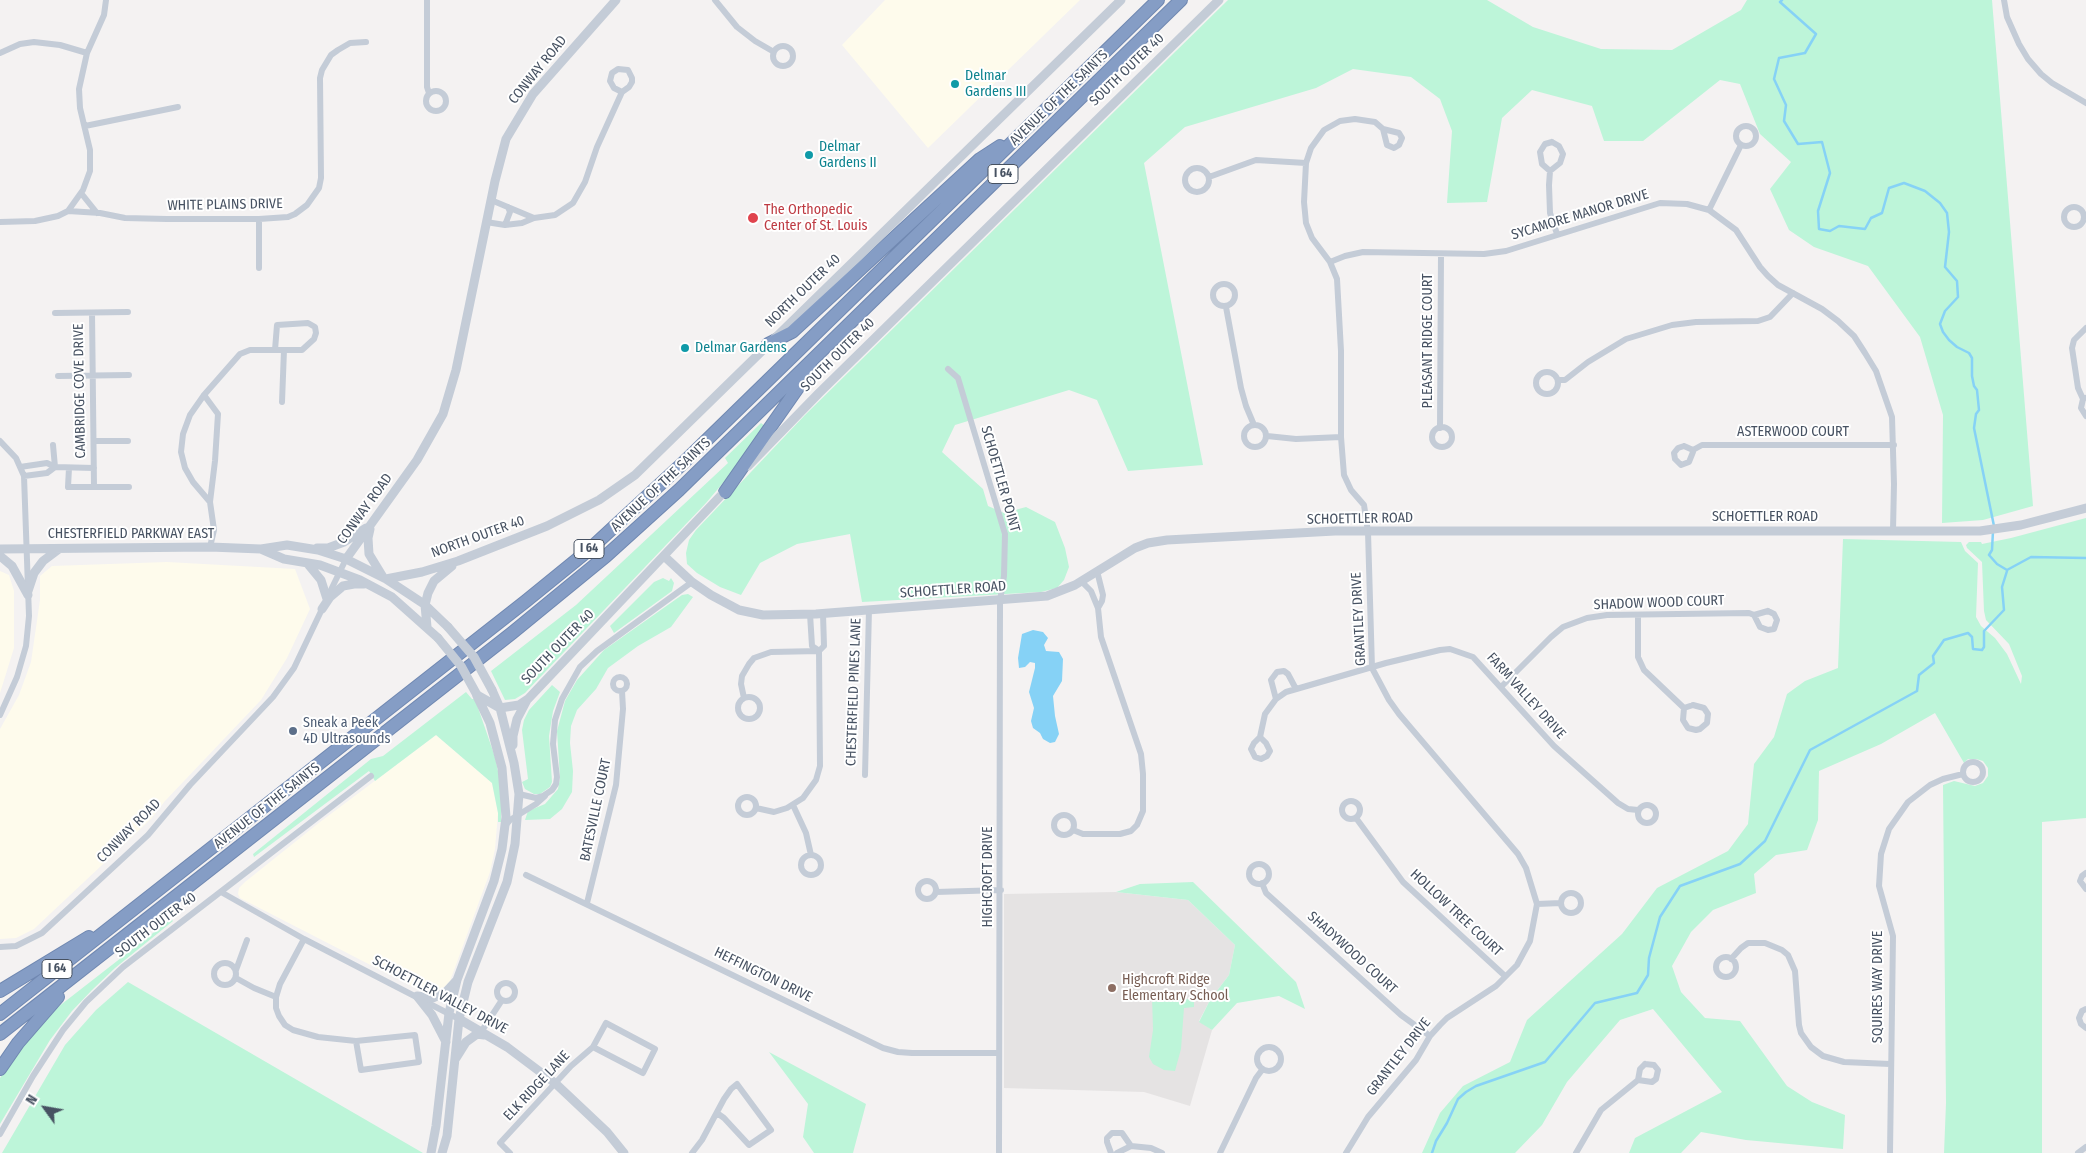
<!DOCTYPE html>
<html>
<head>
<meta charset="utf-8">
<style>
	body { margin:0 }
	#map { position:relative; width:2086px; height:1153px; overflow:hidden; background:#f4f2f2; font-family:"Fira Sans Condensed",sans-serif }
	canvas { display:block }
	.north { position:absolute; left:20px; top:1083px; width:50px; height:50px; -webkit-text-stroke:4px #fff; paint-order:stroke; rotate:302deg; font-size:14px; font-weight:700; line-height:20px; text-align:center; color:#475262 }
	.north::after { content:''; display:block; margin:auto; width:18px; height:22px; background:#475262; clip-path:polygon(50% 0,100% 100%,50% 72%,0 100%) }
</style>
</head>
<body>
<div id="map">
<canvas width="2086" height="1153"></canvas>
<div class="north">N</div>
</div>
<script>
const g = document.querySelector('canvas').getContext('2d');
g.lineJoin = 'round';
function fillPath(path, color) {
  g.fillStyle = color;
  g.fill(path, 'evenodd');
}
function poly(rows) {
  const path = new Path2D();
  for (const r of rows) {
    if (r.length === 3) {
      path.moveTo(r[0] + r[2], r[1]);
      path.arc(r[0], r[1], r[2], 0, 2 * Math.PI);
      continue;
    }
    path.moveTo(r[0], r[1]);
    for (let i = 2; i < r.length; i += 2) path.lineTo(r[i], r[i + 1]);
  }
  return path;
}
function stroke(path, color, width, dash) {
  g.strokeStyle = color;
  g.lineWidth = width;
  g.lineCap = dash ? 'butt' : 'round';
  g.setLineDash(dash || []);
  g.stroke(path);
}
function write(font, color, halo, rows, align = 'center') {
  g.font = font + ' "Fira Sans Condensed",sans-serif';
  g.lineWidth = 4;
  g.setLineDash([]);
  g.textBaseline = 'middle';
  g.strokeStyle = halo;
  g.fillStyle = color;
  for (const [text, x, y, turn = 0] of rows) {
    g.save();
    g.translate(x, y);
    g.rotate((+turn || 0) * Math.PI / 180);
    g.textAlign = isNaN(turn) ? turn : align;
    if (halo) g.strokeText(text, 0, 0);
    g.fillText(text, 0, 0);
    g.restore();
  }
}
const commercial = poly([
	[885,0,1080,0,928,148,842,45],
	[167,562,295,569,310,609,287,658,261,700,165,801,151,819,34,929,16,938,0,939,0,729,19,695,31,662,40,600,40,576,52,566],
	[0,571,9,575,14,591,14,648,0,693],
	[436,735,492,783,498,813,495,849,490,872,450,981,442,989,425,993,240,898,238,894,239,888,245,882,320,822]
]);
const education = poly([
	[1116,892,1188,900,1235,945,1229,975,1210,1000,1199,1021,1212,1030,1190,1106,1144,1092,1004,1088,1004,894]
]);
const green = poly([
	[1228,0,1487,0,1533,27,1601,49,1672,50,1741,10,1747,0,1992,0,2033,506,1983,520,1942,523,1943,415,1920,337,1868,266,1814,247,1789,230,1770,189,1791,162,1760,134,1740,84,1720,80,1643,141,1604,141,1592,106,1532,90,1502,118,1487,202,1447,203,1452,131,1440,99,1411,77,1353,69,1316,88,1185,127,1144,163,1203,465,1128,471,1097,400,1069,390,955,425,942,452,983,489,988,506,1004,513,1026,507,1055,522,1065,548,1069,567,1064,580,1057,588,1041,592,862,602,850,534,797,544,760,563,741,595,720,587,697,573,687,564,686,553,689,540,696,530,805,415],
	[761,423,765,426,728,477,706,503,525,693,515,699,505,700,491,671,576,605,728,463,725,458],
	[2086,518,2086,818,2042,822,2042,1153,1944,1153,1946,1103,1943,785,1954,781,1975,786,1983,783,1988,776,1988,768,1983,761,1976,759,1968,759,1964,763,1935,713,1881,744,1819,771,1818,820,1807,850,1776,855,1754,874,1756,893,1713,910,1691,932,1672,966,1681,992,1705,1018,1740,1021,1787,1086,1812,1102,1845,1115,1843,1149,1746,1140,1701,1132,1681,1153,1629,1153,1635,1138,1722,1092,1653,1009,1620,1020,1567,1082,1542,1125,1515,1153,1422,1153,1440,1113,1463,1086,1510,1062,1527,1020,1622,934,1657,888,1728,851,1748,824,1754,764,1774,737,1787,694,1805,681,1838,668,1843,539,1961,542,1965,551,1978,563,1976,617,1981,626,1995,638,2007,654,2021,684,2022,676,2009,644,1986,620,1984,611,1982,562,1967,548,1966,545,1969,542,1981,542,1982,544,2011,538],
	[663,578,669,581,671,578,674,583,672,591,614,633,610,626,654,582],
	[688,594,693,597,671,627,638,646,608,668,596,689,577,710,571,726,570,743,573,771,572,792,562,809,550,819,525,820,528,811,545,804,558,789,560,778,557,731,565,701,577,680,604,650,682,595],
	[552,685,560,692,553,711,549,736,552,782,550,787,540,794,534,794,525,789,522,782,528,779,522,730,524,720,529,710],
	[466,692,472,699,475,699,495,757,501,785,501,822,498,822,498,813,492,783,436,735,375,781,369,771,254,857,253,854,371,759,383,756],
	[1193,882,1296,982,1305,1009,1279,996,1237,1003,1212,1030,1199,1022,1210,1000,1229,975,1235,945,1188,900,1116,892,1140,884],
	[171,919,173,921,115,968,92,990,72,1011,50,1040,0,1124,0,1078,21,1048,58,1007],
	[128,982,423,1153,2,1153,65,1045,96,1010],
	[1152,996,1184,996,1185,999,1194,999,1194,1007,1184,1008,1181,1049,1175,1071,1164,1070,1153,1064,1149,1057,1153,1030],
	[769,1052,866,1104,853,1153,814,1153,803,1137,808,1104]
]);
const water = poly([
	[1033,630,1043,632,1048,638,1044,645,1046,651,1059,652,1063,659,1062,681,1053,696,1055,716,1059,734,1055,742,1050,743,1043,739,1040,733,1033,728,1031,721,1034,708,1029,692,1035,668,1035,663,1030,662,1025,667,1019,668,1018,658,1022,634]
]);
const stream = poly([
	[1782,0,1780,2,1816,34,1805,53,1779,58,1774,79,1786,105,1784,121,1798,144,1822,142,1830,173,1818,211,1819,229,1830,231,1839,226,1865,229,1871,218,1882,213,1889,188,1904,183,1925,191,1940,203,1947,213,1949,232,1945,267,1957,281,1958,297,1945,311,1940,324,1943,332,1949,340,1957,347,1969,353,1972,358,1972,376,1974,386,1977,390,1979,410,1976,414,1974,428,1994,526],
	[1993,531,1992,550,1989,555,1997,564,2007,570,2031,557,2086,558],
	[1432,1153,1436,1141,1447,1123,1458,1099,1466,1092,1476,1086,1545,1062,1595,1003,1637,993,1648,975,1649,958,1660,917,1680,886,1740,864,1765,841,1810,750,1917,691,1919,675,1934,663,1933,656,1944,640,1968,633,1972,637,1973,649,1982,650,1984,647,1984,631,2004,610,2002,587,2007,571]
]);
const minor = poly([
	[427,0,427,87,429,93],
	[715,0,737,27,755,41,774,52],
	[2004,0,2007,17,2019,44,2028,59,2041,74,2052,83,2086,103],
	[783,56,10],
	[0,53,20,44,34,42,60,45,87,53],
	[436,101,10],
	[85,126,178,107],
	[1746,136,10],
	[1383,129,1399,133,1402,138,1399,145,1394,148,1387,145,1383,129],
	[1552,142,1559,146,1563,154,1560,163,1550,171,1542,164,1540,152,1545,144,1552,142],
	[1197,180,12],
	[1550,171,1549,185,1550,213,1557,234],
	[1209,177,1256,160,1306,163],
	[81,193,97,213],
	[491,200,534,218],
	[2074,217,10],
	[1709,210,1741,145],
	[68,211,83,190,90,171,90,150,80,108,79,89,87,53,104,15,106,0],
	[0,222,35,221,58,216,68,211,100,213,125,218,167,219,259,219,288,217,295,214,307,205,319,188,321,178,320,78,322,70,331,55,338,50,350,43,366,42],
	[486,222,505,225,522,223,534,218,555,215,573,203,585,182,597,147,622,92,629,87,632,82,632,78,628,70,618,69,612,73,610,81,614,88,622,92],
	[505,225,510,212,508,207],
	[1330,262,1345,256,1363,252,1484,254,1506,251,1660,203,1687,204,1709,210,1736,230,1760,267,1768,276,1778,285,1822,309,1838,321,1854,336,1865,353,1876,371,1892,417,1894,484,1893,530],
	[259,268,259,219],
	[1224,295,11],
	[1226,307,1241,388,1246,406,1254,425],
	[55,313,128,312],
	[92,313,94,487],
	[948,369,958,378,1005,534,1004,576,1000,601,999,1153],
	[1547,383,11],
	[58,376,129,375],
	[1559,380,1565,380,1588,362,1626,339,1672,325,1696,322,1758,321,1770,317,1793,293],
	[204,395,218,414,215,461,210,502],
	[2085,398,2083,399,2081,408,2086,416],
	[2083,399,2078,388,2072,348,2074,340,2086,328],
	[282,402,284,350],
	[1255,436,11],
	[1442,437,10],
	[1440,428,1441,254],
	[1267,436,1296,439,1341,437],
	[0,441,16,458,24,476,29,616,26,646,17,677,0,715],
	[94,441,128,441],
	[53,445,55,467],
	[1684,446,1693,450,1693,452,1689,462,1681,465,1675,459,1674,453,1678,448,1684,446],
	[1693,450,1702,445,1894,445],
	[20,467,47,463,55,467,94,468],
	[69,468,68,487,129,487],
	[24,476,47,473,55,467],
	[210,547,214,530,210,502,193,482,185,468,181,452,183,434,190,415,204,395,240,354,250,350,302,350,314,339,316,333,315,327,308,323,277,325,275,350],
	[1097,571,1103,595,1102,601,1098,608],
	[327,598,346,559],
	[1768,611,1774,614,1777,620,1774,629,1768,630,1760,627,1754,615,1768,611],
	[810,614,812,646,818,650],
	[1638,615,1638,657,1644,670,1684,708],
	[620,684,7],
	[1501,687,1551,637,1563,627,1587,618,1607,615,1749,613,1754,615],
	[749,708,11],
	[744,698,741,684,742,676,749,664,754,658,771,652,819,651],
	[1276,699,1271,680,1277,672,1284,671,1288,674,1296,689],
	[1693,705,1704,708,1708,714,1707,723,1700,729,1696,730,1688,728,1683,720,1684,708,1693,705],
	[1260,737,1265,714,1276,699,1286,692,1386,663,1440,650,1450,649,1473,657,1554,746,1618,803,1628,809,1638,810],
	[1260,737,1266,743,1270,751,1267,756,1261,759,1255,757,1251,749,1254,743,1260,737],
	[1973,772,10],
	[865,775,869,609],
	[519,794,536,798,543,796,552,790,556,784,557,777,553,744,555,720,562,699,580,667,597,651,692,582],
	[747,806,9],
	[1351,810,9],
	[1647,814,9],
	[793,805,806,833,811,855],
	[756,808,774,812,787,808,803,798,816,780,820,766,819,651,824,646,823,614],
	[1064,825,10],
	[1356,818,1403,882,1505,976],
	[505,826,510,820,536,804,545,796],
	[1073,830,1083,834,1120,834,1131,831,1137,825,1143,811,1143,774,1141,754,1101,637,1098,608,1091,591,1081,581],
	[811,865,10],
	[1259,874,10],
	[2086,873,2082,876,2080,881,2086,889],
	[526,875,883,1048,898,1052,912,1053,999,1053],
	[927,890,9],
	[1262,883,1266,893,1401,1015,1430,1036],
	[221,892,304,939,459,1019],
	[936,892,1001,890],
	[1571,903,10],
	[587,903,616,785,623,709,622,691],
	[1537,904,1561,903],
	[0,947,16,946,42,933,148,835,190,785,273,697,294,668,323,607],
	[1726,967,10],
	[1731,959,1741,948,1748,943,1765,943,1782,950,1788,955,1795,971,1799,1025,1801,1033,1811,1047,1823,1056,1844,1062,1890,1064],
	[225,974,11],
	[236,970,247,940],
	[236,978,254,988,276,997,276,1008,279,1016,285,1025,293,1030,318,1037,356,1041,415,1035,419,1062,361,1070,356,1041],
	[506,992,9],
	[276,997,280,984,304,939],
	[2086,1009,2082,1011,2079,1018,2081,1024,2086,1028],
	[481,1032,502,1000],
	[1269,1059,12],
	[1645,1064,1654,1065,1658,1070,1656,1079,1652,1082,1638,1080,1640,1069,1645,1064],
	[0,1134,33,1076,63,1030,86,1002,123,967,371,776],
	[510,1153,500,1143,571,1066,593,1047,606,1023,655,1049,643,1073,593,1047],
	[692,1153,702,1140,724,1099,731,1089,737,1084,771,1130,749,1145,724,1118,717,1113],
	[1111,1153,1107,1142,1107,1138,1112,1133,1122,1133,1131,1146],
	[1117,1153,1131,1146,1151,1148,1162,1153],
	[1220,1153,1256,1078,1262,1070],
	[1346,1153,1368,1117,1416,1060,1430,1036,1440,1025,1447,1018,1496,986,1517,965,1530,941,1537,904,1526,868,1518,854,1399,714,1389,700,1372,668,1368,532,1364,505,1351,490,1344,475,1341,437,1341,351,1337,279,1330,262,1312,238,1306,223,1304,202,1306,163,1311,148,1324,130,1340,121,1355,119,1375,122,1383,129],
	[1576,1153,1601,1110,1638,1080],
	[1890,1153,1893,936,1879,886,1881,854,1889,829,1908,802,1930,785,1943,779,1963,774],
	[2078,1153,2086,1147]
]);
const tertiary = poly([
	[748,466,819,393,1219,0],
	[370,529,368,538,369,554,383,577],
	[317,548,328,548,344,542,366,528],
	[0,549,210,547,261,549,287,545,318,550,346,559,386,579,424,604,448,627],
	[261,549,284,559,320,565,360,580,392,597,438,638],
	[0,556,12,566,28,595],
	[664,556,692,582,711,595,739,610,763,615,816,614,1047,596,1075,585,1135,548,1148,543,1167,540,1335,531,1980,531,2021,525,2086,508],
	[346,559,417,460,443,414,456,370,495,181,506,139,533,94,616,0],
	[307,563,321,580,327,599],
	[386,579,422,572,458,561,547,526,599,500,635,475,1121,0],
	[28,591,34,573,43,561,59,549],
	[322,609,330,597,343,586,354,584,364,584],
	[427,627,425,605,428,593,434,581,452,566],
	[477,695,500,708,519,705,528,699,727,489],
	[513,745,513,736,517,719,527,700],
	[417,996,432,1015,446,1042],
	[417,996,433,998,446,992,457,980],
	[459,1019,507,1047,555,1083,607,1132,624,1153],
	[456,1058,466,1042,477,1034,484,1035],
	[431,1153,436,1126,449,1013,457,980,494,881,502,849,506,817,502,768,490,723,477,696],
	[442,1153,447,1136,459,1019,468,982,507,882,515,844,519,794,514,763,500,708,492,690]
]);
const motorway = poly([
	[768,344,792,332,980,159,1000,146],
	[725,492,811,369],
	[0,991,89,937],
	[0,1014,526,601,590,549,681,465,1158,0],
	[0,1034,512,633,606,556,679,490,1181,0],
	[0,1069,18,1043,58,997]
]);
const tertiaryBridge = poly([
	[448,627,474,657,492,690],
	[438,638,461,666,477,695]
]);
const markers = [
	[955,84,5,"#0f9aa8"],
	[809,155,5,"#0f9aa8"],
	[753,218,6,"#e0444e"],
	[685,348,5,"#0f9aa8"],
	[293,731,5,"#5c6f8a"],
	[1112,988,5,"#8d6e63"]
];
const shields = [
	[1003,174,30],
	[589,549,30],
	[57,969,30]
];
const shieldNames = [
	["I 64",1003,174],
	["I 64",589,549],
	["I 64",57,969]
];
const streetNames = [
	["CONWAY ROAD",538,70,-51],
	["SOUTH OUTER 40",1127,70,-44],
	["AVENUE OF THE SAINTS",1059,98,-44],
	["WHITE PLAINS DRIVE",225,205,-1],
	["SYCAMORE MANOR DRIVE",1580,215,-17],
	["NORTH OUTER 40",803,291,-44],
	["PLEASANT RIDGE COURT",1428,341,-90],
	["SOUTH OUTER 40",838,355,-45],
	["CAMBRIDGE COVE DRIVE",80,391,-91],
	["ASTERWOOD COURT",1793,432],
	["SCHOETTLER POINT",1000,479,74],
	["AVENUE OF THE SAINTS",661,485,-43],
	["CONWAY ROAD",365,509,-54],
	["SCHOETTLER ROAD",1765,517],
	["SCHOETTLER ROAD",1360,519,-1],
	["CHESTERFIELD PARKWAY EAST",131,534],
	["NORTH OUTER 40",478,537,-20],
	["SCHOETTLER ROAD",953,590,-4],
	["SHADOW WOOD COURT",1659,603,-2],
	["GRANTLEY DRIVE",1359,619,-93],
	["SOUTH OUTER 40",558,647,-46],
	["CHESTERFIELD PINES LANE",854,692,-88],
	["FARM VALLEY DRIVE",1526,696,48],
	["AVENUE OF THE SAINTS",267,806,-38],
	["BATESVILLE COURT",596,810,-78],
	["CONWAY ROAD",129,831,-45],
	["HIGHCROFT DRIVE",988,877,-90],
	["HOLLOW TREE COURT",1456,913,43],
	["SOUTH OUTER 40",156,925,-37],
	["SHADYWOOD COURT",1352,953,42],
	["HEFFINGTON DRIVE",763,975,26],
	["SQUIRES WAY DRIVE",1878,987,-90],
	["SCHOETTLER VALLEY DRIVE",440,995,28],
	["GRANTLEY DRIVE",1399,1057,-52],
	["ELK RIDGE LANE",537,1086,-47]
];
const cultureNames = [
	["Delmar",965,76],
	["Gardens III",965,92],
	["Delmar",819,147],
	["Gardens II",819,163],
	["Delmar Gardens",695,348]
];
const healthNames = [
	["The Orthopedic",764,210],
	["Center of St. Louis",764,226]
];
const serviceNames = [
	["Sneak a Peek",303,723],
	["4D Ultrasounds",303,739]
];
const educationNames = [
	["Highcroft Ridge",1122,980],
	["Elementary School",1122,996]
];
fillPath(commercial, '#fefbec');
fillPath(education, '#e5e3e3');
fillPath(green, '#bdf5d9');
fillPath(water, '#86d2f6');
stroke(stream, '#86d2f6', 2.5);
stroke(motorway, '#7088b1', 14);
stroke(minor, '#c4ccd7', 6);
stroke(tertiary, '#c4ccd7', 9);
stroke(motorway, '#859dc5', 12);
stroke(tertiaryBridge, '#c4ccd7', 9);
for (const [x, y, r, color] of markers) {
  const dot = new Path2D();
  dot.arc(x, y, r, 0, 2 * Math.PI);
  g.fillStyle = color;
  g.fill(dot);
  stroke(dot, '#fff', 2);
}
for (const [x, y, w] of shields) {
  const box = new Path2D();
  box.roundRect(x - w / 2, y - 9.5, w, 19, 4);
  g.fillStyle = '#fff';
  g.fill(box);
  stroke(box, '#475262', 1);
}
write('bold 12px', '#475262', null, shieldNames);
write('14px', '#475262', '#fff', streetNames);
write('14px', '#0d838f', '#fff', cultureNames, 'left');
write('14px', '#be3a42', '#fff', healthNames, 'left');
write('14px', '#4e5e75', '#fff', serviceNames, 'left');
write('14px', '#785e54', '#fff', educationNames, 'left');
</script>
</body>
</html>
